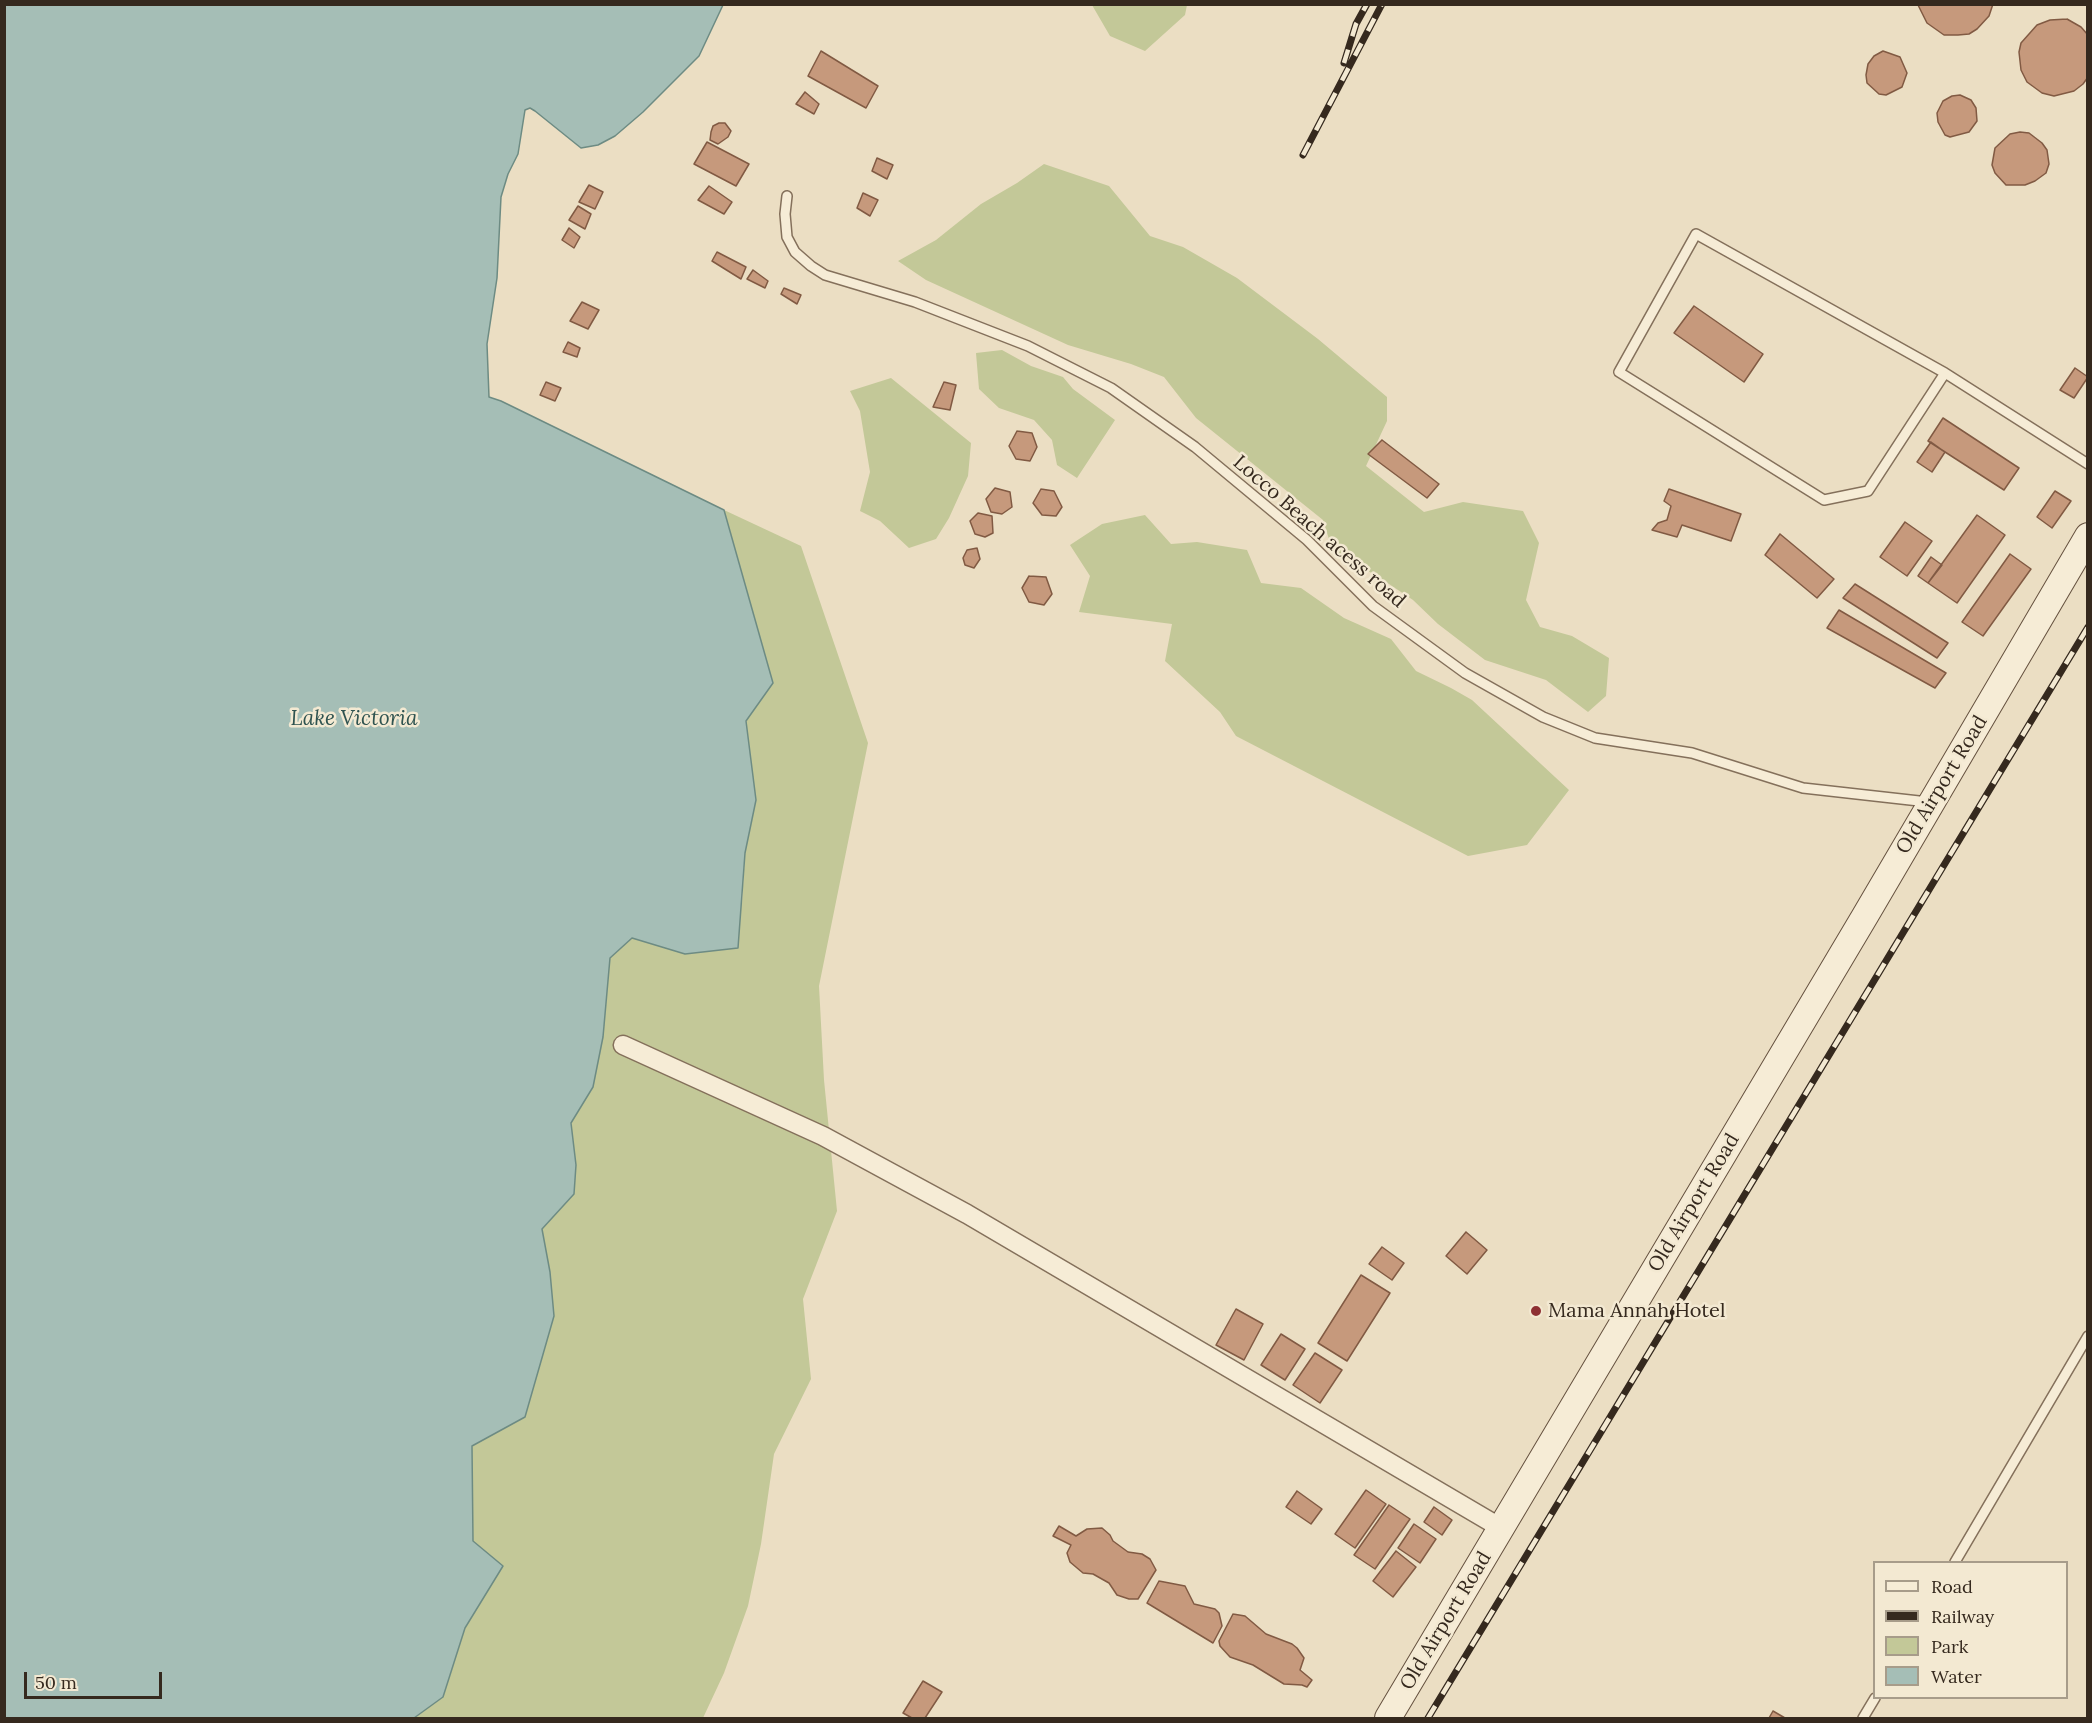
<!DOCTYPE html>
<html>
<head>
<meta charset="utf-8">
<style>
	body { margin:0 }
	#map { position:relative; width:2092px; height:1723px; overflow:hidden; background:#ebdec3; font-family:Lora,serif }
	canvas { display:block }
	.frame { position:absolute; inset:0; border:6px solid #35291e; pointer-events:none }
	.legend { position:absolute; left:1873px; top:1561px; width:195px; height:138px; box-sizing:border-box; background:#f3e9d2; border:2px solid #a79c8a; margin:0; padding:8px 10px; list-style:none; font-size:18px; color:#35291e }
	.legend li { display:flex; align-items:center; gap:12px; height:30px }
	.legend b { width:30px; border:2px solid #a79c8a }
	.scale { position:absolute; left:24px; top:1672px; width:138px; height:27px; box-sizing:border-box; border:3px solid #35291e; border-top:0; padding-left:8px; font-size:18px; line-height:21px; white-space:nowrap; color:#35291e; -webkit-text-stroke:4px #f3e9d2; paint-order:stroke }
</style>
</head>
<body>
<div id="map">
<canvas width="2092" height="1723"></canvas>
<div class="frame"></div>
<ul class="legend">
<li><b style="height:8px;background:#f6ecd6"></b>Road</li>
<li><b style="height:8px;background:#35291e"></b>Railway</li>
<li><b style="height:16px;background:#c3c898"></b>Park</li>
<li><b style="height:16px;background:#a5beb6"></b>Water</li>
</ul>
<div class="scale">50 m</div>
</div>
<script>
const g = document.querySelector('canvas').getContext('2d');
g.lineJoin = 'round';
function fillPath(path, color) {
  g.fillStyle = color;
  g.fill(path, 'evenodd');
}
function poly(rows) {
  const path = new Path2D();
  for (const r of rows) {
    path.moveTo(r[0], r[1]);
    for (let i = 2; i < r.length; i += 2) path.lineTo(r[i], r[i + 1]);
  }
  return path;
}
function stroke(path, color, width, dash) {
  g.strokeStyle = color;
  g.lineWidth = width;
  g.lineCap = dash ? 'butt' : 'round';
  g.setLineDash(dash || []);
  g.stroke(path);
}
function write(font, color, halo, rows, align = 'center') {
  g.font = font + ' Lora,serif';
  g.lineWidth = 5;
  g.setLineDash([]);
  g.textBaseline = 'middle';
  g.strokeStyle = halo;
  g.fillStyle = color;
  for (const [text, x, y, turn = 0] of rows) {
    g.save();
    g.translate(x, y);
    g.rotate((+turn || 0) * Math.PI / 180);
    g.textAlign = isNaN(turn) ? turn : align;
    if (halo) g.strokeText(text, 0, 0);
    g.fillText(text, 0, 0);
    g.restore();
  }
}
const green = poly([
	[1092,5,1187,5,1185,15,1145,51,1110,36],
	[1044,164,1109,186,1150,236,1183,247,1237,278,1318,339,1387,397,1387,421,1366,466,1424,512,1463,502,1523,511,1539,543,1526,600,1540,627,1572,636,1609,658,1606,696,1588,712,1546,680,1485,660,1438,624,1413,600,1374,574,1334,555,1323,520,1196,418,1164,377,1131,364,1068,345,926,280,898,261,936,240,981,204,1017,183],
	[1002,350,1031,366,1063,377,1073,389,1115,420,1077,478,1057,465,1052,440,1034,420,999,408,979,389,976,353],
	[891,378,971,443,968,476,949,518,936,539,909,548,880,521,860,511,870,472,860,411,850,391],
	[724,510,801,546,868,743,819,986,824,1080,837,1211,803,1299,811,1379,774,1454,761,1544,748,1606,724,1673,703,1718,414,1718,443,1697,465,1628,502,1566,473,1541,471,1445,525,1417,538,1368,550,1272,542,1229,574,1194,576,1165,571,1123,593,1087,603,1037,610,958,632,938,685,954,742,903,745,853,756,800,746,721,773,683],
	[1145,515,1171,544,1197,542,1247,550,1261,583,1301,588,1344,618,1391,639,1416,671,1451,688,1472,700,1569,790,1527,845,1468,856,1236,736,1220,712,1165,661,1172,624,1079,612,1090,576,1070,545,1102,524]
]);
const water = poly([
	[5,4,723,5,699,56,643,112,615,136,598,145,581,148,535,111,530,108,525,110,518,154,508,174,501,197,497,278,487,344,489,397,501,401,724,510,773,683,746,721,756,800,745,853,738,948,685,954,632,938,610,958,603,1037,593,1087,571,1123,576,1165,574,1194,542,1229,550,1272,554,1316,525,1417,472,1446,473,1541,503,1566,465,1628,443,1697,414,1718,5,1718,5,4]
]);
const building = poly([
	[1993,4,1989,16,1977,29,1969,34,1958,35,1944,35,1927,23,1918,5,1993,4],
	[2067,19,2081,27,2088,35,2088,77,2083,84,2074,91,2054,96,2042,93,2027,82,2021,70,2019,52,2021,43,2037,25,2050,20,2067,19],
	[821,51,878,86,866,108,808,76,821,51],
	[1883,51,1900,57,1907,73,1902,87,1886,95,1879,94,1867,83,1866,75,1868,64,1874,56,1883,51],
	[805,92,819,104,814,114,796,104,805,92],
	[1960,95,1971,100,1976,108,1977,121,1969,132,1950,137,1945,135,1938,122,1937,113,1943,101,1952,96,1960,95],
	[719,123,725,123,731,131,728,137,718,144,710,140,711,132,713,126,719,123],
	[2020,132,2029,133,2042,143,2047,150,2049,164,2046,173,2035,181,2025,185,2006,185,1995,173,1992,165,1995,148,2010,134,2020,132],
	[707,142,749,164,736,186,694,164,707,142],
	[877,158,893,165,887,179,872,171,877,158],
	[589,185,603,192,595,209,579,202,589,185],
	[709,186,732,202,724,214,698,200,709,186],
	[863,193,878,200,870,216,857,208,863,193],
	[578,206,591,214,585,229,569,220,578,206],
	[569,228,580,237,574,248,562,240,569,228],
	[717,252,746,267,741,279,712,261,717,252],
	[753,270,768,281,765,288,747,279,753,270],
	[784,288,801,295,797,304,781,294,784,288],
	[582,302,599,310,588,329,570,321,582,302],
	[1694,306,1763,354,1744,382,1674,333,1694,306],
	[568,342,580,348,577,357,563,352,568,342],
	[2075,368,2088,377,2074,398,2060,390,2075,368],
	[546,382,561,388,555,401,540,395,546,382],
	[944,382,956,385,950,410,933,407,944,382],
	[1943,418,2019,468,2004,490,1928,441,1943,418],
	[1017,431,1032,433,1037,447,1030,461,1016,459,1009,446,1017,431],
	[1382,440,1439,484,1427,498,1368,454,1382,440],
	[1931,442,1945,452,1932,472,1917,462,1931,442],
	[995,488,1010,492,1012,507,1002,514,991,512,986,499,995,488],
	[1041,489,1054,491,1062,507,1056,516,1042,515,1033,503,1041,489],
	[1669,489,1741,514,1731,541,1682,525,1677,537,1652,530,1658,523,1667,520,1671,506,1664,501,1669,489],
	[2055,491,2071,501,2052,528,2037,517,2055,491],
	[978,513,992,516,993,533,985,537,975,534,970,521,978,513],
	[1977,515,2005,535,1957,603,1928,583,1977,515],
	[1905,522,1932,541,1907,576,1880,557,1905,522],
	[1780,534,1834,579,1817,598,1765,555,1780,534],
	[977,548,980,559,974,568,965,565,963,558,967,550,977,548],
	[2010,554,2031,569,1983,636,1962,622,2010,554],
	[1931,557,1942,565,1928,583,1918,576,1931,557],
	[1029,576,1046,577,1052,594,1044,605,1029,602,1022,588,1029,576],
	[1855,584,1948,643,1937,658,1843,598,1855,584],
	[1839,610,1946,673,1935,688,1827,628,1839,610],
	[1466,1232,1487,1250,1467,1274,1446,1256,1466,1232],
	[1382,1247,1404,1263,1392,1280,1369,1264,1382,1247],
	[1361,1275,1390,1293,1347,1361,1318,1343,1361,1275],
	[1236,1309,1263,1324,1244,1360,1216,1345,1236,1309],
	[1281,1334,1305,1349,1285,1380,1261,1365,1281,1334],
	[1315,1353,1342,1370,1320,1403,1293,1385,1315,1353],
	[1366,1490,1386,1504,1355,1548,1335,1534,1366,1490],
	[1297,1491,1322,1509,1311,1524,1286,1507,1297,1491],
	[1389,1505,1410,1519,1375,1569,1354,1555,1389,1505],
	[1434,1507,1452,1520,1442,1535,1424,1522,1434,1507],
	[1414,1524,1436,1539,1420,1563,1398,1548,1414,1524],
	[1059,1526,1076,1536,1087,1529,1102,1528,1110,1535,1113,1541,1128,1552,1142,1554,1150,1559,1156,1570,1138,1599,1129,1599,1117,1595,1109,1583,1093,1574,1083,1573,1070,1562,1067,1553,1071,1545,1053,1536,1059,1526],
	[1396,1551,1416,1567,1393,1597,1373,1581,1396,1551],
	[1159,1581,1185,1586,1194,1604,1215,1609,1219,1613,1222,1626,1213,1643,1147,1603,1159,1581],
	[1233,1614,1245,1616,1266,1634,1292,1644,1297,1648,1304,1658,1300,1670,1312,1680,1307,1687,1302,1685,1284,1684,1253,1665,1230,1657,1220,1646,1219,1641,1233,1614],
	[923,1681,942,1692,925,1718,912,1718,903,1713,923,1681],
	[1773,1711,1785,1718,1769,1718,1773,1711]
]);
const service = poly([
	[787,196,785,214,787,237,795,252,811,266,825,275,915,302,1028,346,1111,388,1195,447,1307,540,1373,606,1465,673,1543,717,1595,738,1692,753,1803,788,1928,802],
	[1945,373,1868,491,1824,500,1619,372,1696,234,1945,373,2088,464],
	[1955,1562,2088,1336],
	[1863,1718,1875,1698]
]);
const minor = poly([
	[623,1045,823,1136,967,1214,1501,1528]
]);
const secondary = poly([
	[1388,1718,1865,916,2088,536]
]);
const rail = poly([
	[1344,63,1356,24,1367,4],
	[1303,155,1382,4],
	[1428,1718,2088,627]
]);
const markers = [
	[1536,1311,6,"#8e3032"]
];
const streetNames = [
	["Locco Beach acess road",1319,532,41],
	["Old Airport Road",1942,785,-59],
	["Old Airport Road",1694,1203,-59],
	["Old Airport Road",1446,1621,-59]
];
const poiNames = [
	["Mama Annah Hotel",1548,1311]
];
const waterNames = [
	["Lake Victoria",354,719]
];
fillPath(green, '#c3c898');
fillPath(water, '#a5beb6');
stroke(water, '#6d8b83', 1.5);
fillPath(building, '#c6997c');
stroke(building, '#815a43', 1.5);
stroke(service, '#84705b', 12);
stroke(minor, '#84705b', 21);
stroke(secondary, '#65513f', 28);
stroke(service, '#f6ecd6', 9);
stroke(minor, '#f6ecd6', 18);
stroke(secondary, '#f6ecd6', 26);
stroke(rail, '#35291e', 7);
stroke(rail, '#f3e9d2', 4.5, [14]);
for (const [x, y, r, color] of markers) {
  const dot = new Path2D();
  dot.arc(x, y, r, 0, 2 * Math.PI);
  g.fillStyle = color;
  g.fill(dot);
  stroke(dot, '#f3e9d2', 2);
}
write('20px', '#35291e', '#f3e9d2', streetNames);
write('20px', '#35291e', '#f3e9d2', poiNames, 'left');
write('italic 21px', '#2f5350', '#f3e9d2', waterNames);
</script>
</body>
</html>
